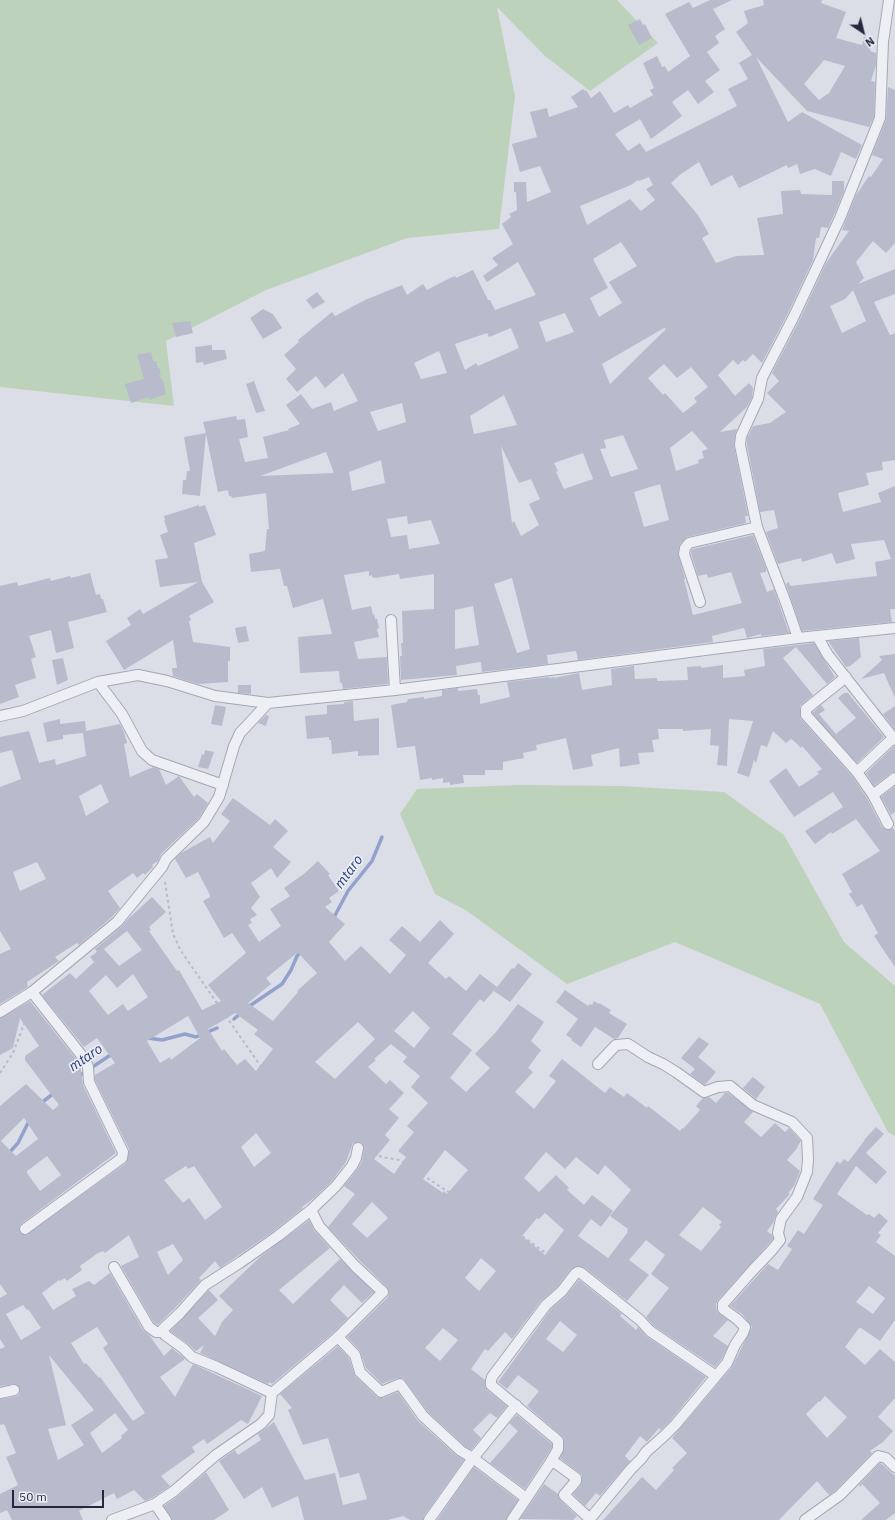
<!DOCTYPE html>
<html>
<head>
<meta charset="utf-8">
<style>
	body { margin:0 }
	#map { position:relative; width:895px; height:1520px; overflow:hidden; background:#dbdee7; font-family:"IBM Plex Sans",sans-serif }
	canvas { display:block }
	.north { position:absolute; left:843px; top:12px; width:40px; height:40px; -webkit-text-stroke:3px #ebedf5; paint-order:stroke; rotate:145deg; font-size:11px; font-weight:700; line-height:16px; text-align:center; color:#24283f }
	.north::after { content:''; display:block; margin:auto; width:14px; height:18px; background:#24283f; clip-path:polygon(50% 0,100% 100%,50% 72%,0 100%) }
	.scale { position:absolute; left:12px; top:1490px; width:92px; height:18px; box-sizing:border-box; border:2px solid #24283f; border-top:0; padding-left:5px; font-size:12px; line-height:14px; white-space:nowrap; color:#24283f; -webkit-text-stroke:3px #ebedf5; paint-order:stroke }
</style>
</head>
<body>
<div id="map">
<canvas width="895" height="1520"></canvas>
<div class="north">N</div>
<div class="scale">50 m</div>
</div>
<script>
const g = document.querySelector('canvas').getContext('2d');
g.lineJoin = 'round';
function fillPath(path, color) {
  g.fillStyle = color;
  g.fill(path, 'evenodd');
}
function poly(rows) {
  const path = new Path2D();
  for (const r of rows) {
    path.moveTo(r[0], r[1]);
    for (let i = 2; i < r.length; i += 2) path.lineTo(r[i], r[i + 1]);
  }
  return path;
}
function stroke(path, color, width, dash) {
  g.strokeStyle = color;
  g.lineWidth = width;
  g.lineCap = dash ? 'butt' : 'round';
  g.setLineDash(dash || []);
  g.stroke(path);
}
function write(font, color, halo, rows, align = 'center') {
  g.font = font + ' "IBM Plex Sans",sans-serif';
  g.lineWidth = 3.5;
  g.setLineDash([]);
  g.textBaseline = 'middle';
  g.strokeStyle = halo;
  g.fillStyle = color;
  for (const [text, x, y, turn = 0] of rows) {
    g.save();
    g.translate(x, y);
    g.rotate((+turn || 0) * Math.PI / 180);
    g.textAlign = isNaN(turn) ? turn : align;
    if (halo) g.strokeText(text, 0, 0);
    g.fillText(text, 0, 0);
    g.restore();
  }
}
const green = poly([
	[0,0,617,0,658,43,590,91,545,56,497,7,515,96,499,229,407,238,266,290,166,341,174,406,0,387],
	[519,785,620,786,724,792,784,835,844,942,895,986,895,1136,888,1132,820,1004,675,942,567,984,467,911,435,894,400,814,417,789]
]);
const stream = poly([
	[333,919,348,891,372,861,382,837],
	[248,1007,282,984,291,970,297,956,302,951],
	[234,1019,241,1013],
	[148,1038,162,1040,185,1034,196,1037,217,1028],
	[79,1076,112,1054],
	[40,1104,54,1093],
	[8,1154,18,1143,29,1121]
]);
const building = poly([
	[710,0,732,0,713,9,725,29,715,36,719,43,707,52,720,70,705,81,714,92,698,104,688,90,672,102,682,116,651,139,640,119,615,134,628,151,640,143,646,152,737,106,728,89,748,79,739,63,752,55,736,32,748,23,744,11,764,5,763,0,822,0,821,3,846,12,836,38,862,45,864,37,873,39,870,51,876,53,876,65,871,81,875,82,874,117,869,127,807,111,756,57,788,122,802,112,862,145,856,159,841,152,831,176,815,169,800,174,797,164,788,168,787,165,739,188,732,175,711,186,699,162,681,174,671,183,698,215,709,234,702,238,716,263,736,256,764,255,757,218,783,214,781,191,800,190,801,194,832,195,832,181,844,181,844,191,834,215,828,228,821,227,819,238,816,238,813,260,788,313,762,363,753,354,745,362,743,360,738,365,733,360,718,375,735,396,749,383,753,388,752,397,747,407,720,432,737,429,735,435,734,446,748,516,745,516,746,523,687,537,680,544,678,553,685,579,684,579,693,615,742,603,731,572,708,578,707,574,698,576,691,553,691,551,693,549,753,535,766,568,766,572,760,573,767,592,774,589,789,633,761,636,761,634,747,638,744,628,712,636,713,642,578,660,576,651,547,655,548,664,482,672,481,663,480,662,456,666,457,675,401,680,400,656,402,656,401,643,403,643,402,611,434,609,434,574,400,579,399,574,375,578,372,577,372,575,369,576,369,571,344,575,352,610,371,606,373,615,374,614,375,619,377,619,379,628,377,629,379,637,354,642,358,659,387,657,388,684,343,689,342,683,340,683,339,671,300,673,298,637,332,634,323,599,293,608,287,586,284,586,280,569,251,572,249,554,265,551,267,529,269,529,266,493,232,498,231,496,229,496,228,490,218,492,206,434,200,496,182,494,183,480,186,480,187,471,190,471,184,437,206,433,203,422,236,416,237,420,245,419,248,437,239,439,245,462,268,458,263,437,289,430,288,429,300,424,286,405,301,394,312,409,331,402,334,411,358,401,343,373,325,388,316,376,297,392,286,379,296,369,284,355,299,342,298,340,332,312,335,316,365,300,402,285,407,295,423,284,427,290,446,280,455,276,456,278,473,270,488,300,490,300,495,310,536,295,518,262,487,282,483,276,498,265,492,258,513,244,502,224,511,217,509,214,517,210,516,192,514,192,514,182,526,182,527,202,551,192,540,166,520,172,512,144,537,137,530,112,547,108,549,117,578,107,571,97,583,89,585,91,586,90,591,98,600,91,614,113,628,105,630,108,653,95,650,90,654,88,643,63,657,56,662,67,665,66,668,72,690,56,665,14,689,2,693,8],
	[824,60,845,66,829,93,819,100,804,84],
	[649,177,653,185,646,189,655,200,641,211,630,199,587,225,580,206,631,185,638,180,639,181],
	[621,242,637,266,609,282,622,303,599,317,590,298,608,288,593,259],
	[565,313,574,332,546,342,539,322],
	[511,328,519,348,478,366,476,363,465,370,455,344,487,333,489,337],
	[664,328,666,329,610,384,602,364],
	[439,351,447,373,421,379,414,363],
	[664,364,677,378,691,367,708,387,694,398,697,402,683,413,665,393,663,395,648,378],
	[504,395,517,425,474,434,470,416],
	[402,403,406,422,378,431,370,412],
	[692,431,708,449,702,451,704,458,698,460,699,463,676,471,670,448],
	[623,435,638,469,611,477,600,449,606,448,604,440],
	[501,446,519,483,531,479,540,499,529,504,539,525,521,536,514,521,512,523],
	[326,452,334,473,260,476],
	[583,453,593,479,564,489,556,472,558,471,554,463],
	[381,460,385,483,352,491,349,472],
	[660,484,669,520,644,527,634,492],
	[407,516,408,524,431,520,440,544,409,549,407,535,391,537,387,519],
	[512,578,530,649,517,653,494,584],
	[473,606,479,645,455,649,455,610],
	[640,19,643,25,645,24,652,38,639,45,628,25],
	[888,87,895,90,895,243,886,253,873,241,856,262,864,278,858,284,895,269,895,294,874,302,890,335,895,333,895,460,882,462,883,470,866,473,869,485,838,493,843,512,881,502,878,493,895,486,895,609,890,609,892,622,802,631,786,584,789,582,790,586,877,576,875,562,891,559,884,540,851,544,855,559,836,564,832,553,802,562,801,558,778,564,766,532,778,528,774,510,760,512,747,445,747,438,753,426,770,423,786,412,767,393,779,381,772,373,800,319,826,263,849,231,842,230,856,195,869,176,871,177,883,159,872,155,886,120],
	[853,290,866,321,842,333,830,306,845,299],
	[317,292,325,302,313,309,306,300],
	[263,309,273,314,282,328,263,339,250,318],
	[190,321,193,333,176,337,172,323],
	[212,345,212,350,225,350,227,359,204,365,203,362,196,363,195,347],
	[151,352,153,361,156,361,158,368,159,368,161,374,159,376,163,381,166,394,149,400,149,397,131,403,125,384,144,379,137,355],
	[254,381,265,411,256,413,246,384],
	[199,505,199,507,205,505,216,535,194,543,202,582,214,602,189,616,191,620,189,621,193,642,230,647,230,661,228,661,228,682,198,684,173,676,172,668,177,668,173,640,124,670,106,641,131,625,127,618,130,616,140,609,143,614,198,582,160,587,155,560,168,558,160,535,168,532,164,520,165,520,164,516],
	[90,573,96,595,100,594,101,599,103,599,107,612,68,622,74,648,56,653,51,630,29,636,36,657,31,659,36,678,15,685,19,697,0,704,0,586,17,582,18,586,50,578,51,581,70,576,71,578],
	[246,626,249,641,238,643,235,628],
	[859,638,861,657,850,666,846,667,828,641],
	[814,643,835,677,827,684,796,647,783,658,813,695,800,706,800,715,801,719,852,776,867,798,882,827,887,830,893,828,895,831,895,967,874,936,878,933,862,904,857,907,849,894,852,892,842,874,880,851,856,819,832,834,831,832,815,844,805,831,843,807,833,792,794,817,769,781,786,768,799,787,819,774,817,772,822,769,802,746,801,748,794,741,791,739,786,743,773,731,767,747,761,745,756,763,754,760,749,777,737,773,753,721,729,719,727,766,717,765,719,746,710,745,711,729,683,731,683,729,658,729,659,739,652,740,654,752,638,753,640,764,620,767,619,748,591,755,593,766,573,770,566,738,545,743,536,745,537,750,523,753,524,758,503,762,503,770,485,770,485,775,463,775,464,783,450,785,450,782,443,783,443,778,432,780,432,778,420,780,415,746,397,748,391,705,407,702,408,699,424,697,424,699,442,696,442,690,458,688,458,691,477,689,478,695,480,695,480,704,510,697,507,682,549,677,549,678,554,677,554,678,579,673,582,690,612,685,611,669,634,666,635,679,657,678,657,681,688,680,687,667,701,666,701,668,723,665,723,678,745,676,744,670,765,666,763,649],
	[895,654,895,698,884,673,861,679,882,660,879,656],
	[63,658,68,680,57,685,52,660],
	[238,685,251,685,251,694,238,693],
	[844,693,848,693,884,737,857,763,812,713,821,705,825,710,819,714,836,734,856,718,838,698],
	[353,701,354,721,379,718,379,755,358,756,358,751,332,754,331,740,329,740,329,737,307,739,305,716,327,714,327,705,344,704,344,702],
	[215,705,226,707,222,726,211,724],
	[895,706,895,730,883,714],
	[266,715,269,716,266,726,258,723],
	[60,719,60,724,85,721,86,731,120,724,124,732,127,743,124,744,130,777,153,767,159,769,166,785,179,776,194,797,197,794,208,803,199,818,161,854,158,861,152,865,153,867,145,875,143,873,137,878,133,873,108,891,120,908,112,917,79,945,77,943,55,957,59,961,27,982,28,987,0,1004,0,954,11,949,0,931,0,787,21,779,12,750,0,753,0,737,29,731,39,763,55,759,56,765,86,756,83,733,63,735,63,739,47,742,43,723],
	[101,784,109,802,86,816,79,796],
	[37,862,46,879,20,891,13,872],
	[894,746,895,746,895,772,891,773,874,786,866,773],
	[205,750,214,752,208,769,198,767,202,754,204,755],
	[895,786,895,812,891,815,881,797],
	[233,798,270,825,275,819,288,831,273,847,291,862,277,878,271,868,251,883,260,897,251,908,257,915,250,919,252,923,248,925,259,942,281,926,270,909,290,896,284,888,305,873,318,861,330,874,328,875,339,891,329,898,332,902,325,907,345,924,329,942,345,961,361,946,390,974,406,955,389,940,402,926,420,942,440,920,454,934,428,963,446,979,449,976,466,991,480,974,497,987,484,1002,480,999,452,1034,472,1050,450,1078,466,1092,490,1068,475,1054,496,1032,518,1004,544,1022,531,1041,541,1050,528,1068,533,1072,515,1092,534,1109,556,1081,549,1076,562,1059,605,1093,610,1087,624,1097,627,1093,647,1108,648,1106,680,1131,682,1128,683,1129,700,1110,696,1106,703,1098,709,1097,716,1103,725,1093,728,1093,753,1112,744,1122,761,1137,775,1123,785,1132,789,1128,801,1141,797,1147,798,1147,787,1160,800,1171,794,1186,788,1193,790,1194,776,1209,778,1212,775,1217,773,1223,767,1231,772,1235,773,1239,718,1300,716,1304,717,1312,728,1320,713,1336,728,1346,721,1360,715,1367,654,1326,646,1317,669,1288,651,1274,665,1255,646,1240,629,1260,649,1275,627,1301,585,1268,577,1266,570,1270,557,1287,541,1301,512,1339,505,1332,488,1351,485,1349,471,1369,485,1380,485,1387,487,1390,507,1406,497,1418,490,1413,473,1430,481,1438,471,1450,465,1446,428,1412,403,1378,398,1378,382,1384,366,1368,360,1351,347,1337,388,1297,389,1293,387,1287,360,1261,328,1227,355,1194,344,1186,357,1170,362,1161,364,1149,362,1143,359,1142,353,1143,346,1162,331,1182,314,1198,302,1207,303,1208,274,1231,220,1268,215,1261,199,1278,201,1280,175,1308,158,1325,154,1323,121,1266,139,1257,129,1235,105,1253,103,1251,98,1253,80,1266,82,1270,67,1281,65,1278,60,1281,59,1280,42,1293,53,1310,76,1296,72,1289,89,1281,94,1285,110,1273,143,1330,150,1336,164,1356,172,1348,185,1359,160,1377,175,1397,193,1364,262,1396,248,1424,241,1420,207,1444,204,1439,192,1447,195,1452,161,1476,170,1486,152,1498,145,1501,134,1490,117,1499,114,1493,79,1511,83,1520,12,1520,7,1510,0,1513,0,1494,18,1485,6,1457,16,1453,4,1424,0,1425,0,1399,16,1396,19,1395,20,1389,16,1384,0,1386,0,1349,5,1347,0,1339,0,1298,7,1294,0,1284,0,1106,26,1084,53,1110,59,1105,25,1060,25,1056,39,1046,20,1018,13,1048,0,1055,0,1018,30,1001,80,1064,83,1085,116,1153,21,1224,19,1227,20,1232,26,1235,126,1163,129,1153,129,1149,95,1080,95,1075,115,1063,97,1038,84,1047,42,995,70,973,76,979,94,962,90,957,97,952,95,949,121,927,128,919,152,897,166,912,149,927,151,930,149,931,177,971,179,970,202,1010,221,1001,208,985,246,953,232,933,224,938,203,901,210,897,210,895,198,872,186,878,175,859,181,853,210,837,213,843,230,821,221,814],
	[127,931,142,950,119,966,104,949],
	[297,953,298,953,317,973,297,991,298,992,273,1021,248,1003,271,984,266,978],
	[133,974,148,997,128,1011,123,1004,108,1015,89,991,106,975,117,988],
	[413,1011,430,1028,414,1048,394,1031],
	[235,1013,258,1030,254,1034,273,1049,256,1071,245,1059,237,1065,224,1049,222,1051,208,1029,229,1017],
	[188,1016,200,1038,171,1060,170,1057,160,1063,147,1041],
	[358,1022,375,1039,335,1079,315,1062],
	[391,1044,407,1057,403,1062,420,1076,411,1087,428,1103,407,1126,414,1132,398,1151,406,1157,394,1174,374,1159,390,1140,385,1135,399,1118,389,1109,404,1093,390,1080,386,1084,368,1067,376,1060,374,1059],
	[24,1118,38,1139,16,1156,1,1141],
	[256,1133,271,1153,254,1167,241,1147],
	[445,1150,468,1170,447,1194,444,1191,443,1193,423,1179],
	[546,1152,565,1169,576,1157,598,1175,605,1165,631,1190,610,1216,628,1229,627,1231,628,1232,608,1258,578,1236,591,1219,601,1227,613,1211,592,1195,584,1205,567,1190,569,1188,556,1175,539,1192,524,1178],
	[47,1156,61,1175,40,1191,27,1173,27,1171],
	[186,1166,188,1169,194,1166,222,1207,205,1220,189,1198,183,1203,164,1180],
	[372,1202,388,1218,367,1238,352,1224],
	[703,1207,722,1222,719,1225,721,1227,701,1251,679,1235],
	[545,1213,564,1230,545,1255,522,1236,537,1218,539,1219],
	[173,1244,183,1260,168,1275,157,1252],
	[481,1258,496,1271,479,1291,465,1278],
	[23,1305,27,1310,28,1309,41,1328,21,1340,6,1314],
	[97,1327,108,1344,103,1348,145,1413,133,1421,100,1377,99,1378,86,1363,84,1364,71,1343],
	[443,1328,458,1340,440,1361,425,1348],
	[49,1355,94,1410,71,1425,84,1445,58,1460,48,1429,66,1425],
	[115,1413,128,1430,121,1436,122,1438,102,1453,90,1433],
	[518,963,532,974,510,1002,494,991,512,968,514,969],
	[565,990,588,1006,590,1004,592,1005,594,1001,599,1004,599,1003,611,1010,609,1013,627,1024,618,1038,614,1039,595,1027,581,1047,571,1040,572,1039,566,1035,578,1019,556,1002],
	[699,1037,709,1044,698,1057,716,1072,705,1085,690,1074,695,1069,681,1058],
	[753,1077,765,1087,756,1099,743,1088],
	[876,1127,884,1134,866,1153,887,1172,876,1184,856,1166,837,1194,867,1215,869,1214,874,1218,879,1213,888,1221,878,1233,881,1235,876,1242,895,1256,895,1320,880,1341,861,1328,859,1328,845,1347,865,1365,880,1349,895,1362,895,1398,878,1417,893,1431,883,1442,870,1451,872,1453,836,1490,829,1495,817,1481,779,1520,603,1520,642,1477,656,1490,674,1470,672,1468,687,1453,672,1438,732,1367,752,1327,742,1314,730,1306,768,1264,778,1270,792,1249,787,1246,798,1230,804,1234,823,1205,813,1199,837,1161,840,1164,844,1159,848,1162,865,1140,864,1140],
	[869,1286,885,1298,873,1314,856,1302],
	[825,1396,847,1417,827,1438,806,1414,819,1401,820,1402],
	[309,1220,314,1230,330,1248,279,1290,293,1304,340,1259,374,1292,362,1303,344,1285,330,1300,348,1318,334,1332,272,1384,270,1382,268,1384,200,1353,204,1345,196,1351,187,1343,170,1331,209,1290,218,1300,198,1318,215,1336,222,1322,233,1310,219,1296,261,1256],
	[579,1280,622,1314,620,1316,636,1330,638,1327,646,1336,706,1377,671,1420,661,1430,659,1428,647,1442,640,1436,625,1456,630,1461,600,1496,596,1493,585,1506,573,1494,581,1485,582,1481,582,1475,560,1458,564,1449,564,1441,563,1437,527,1406,539,1391,518,1375,507,1389,498,1382,551,1309,566,1296],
	[560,1321,577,1335,563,1352,546,1339],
	[338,1346,349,1358,355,1376,377,1397,383,1398,398,1392,418,1421,457,1456,464,1460,424,1516,423,1520,410,1520,403,1516,388,1520,304,1520,298,1496,272,1508,262,1487,244,1499,219,1461,235,1450,238,1455,261,1440,258,1434,274,1422,305,1480,335,1473,343,1505,367,1499,359,1473,340,1478,328,1438,303,1445,288,1410,292,1408,280,1394],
	[517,1415,552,1444,552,1447,544,1460,525,1489,490,1463,518,1431,509,1423],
	[880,1463,882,1464,895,1476,895,1513,886,1520,861,1520,880,1503,862,1484,860,1487,859,1485],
	[474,1467,518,1500,506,1520,437,1520],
	[206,1472,229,1510,214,1520,172,1520,164,1506,178,1496],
	[544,1484,558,1494,560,1500,577,1516,573,1520,520,1519]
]);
const path = poly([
	[165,882,173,934,181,951,264,1071,313,1109,351,1141],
	[0,1073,13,1053,26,1019,34,1011],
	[368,1151,382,1157,400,1160,465,1203,489,1222,502,1222,507,1225,566,1268]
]);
const minor = poly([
	[700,602,684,554,685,548,689,543,757,527],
	[391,620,395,690],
	[817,636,828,655,895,740],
	[798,638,786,603,757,527,740,445,741,436,758,399,762,378,794,316,840,218,880,118,883,42,889,0],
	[846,677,806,709,806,715,857,772,893,738],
	[98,682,122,714,142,751,152,760,223,785],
	[0,716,23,711,98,682,138,675,167,681,215,696,268,703],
	[857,772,873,795],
	[888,824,873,795,895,778],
	[0,1012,32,992,117,922,162,867,166,859,204,822,219,797,234,746,240,733,268,703,395,690,798,638,895,628],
	[25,1229,122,1158,123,1152,89,1082,88,1067,86,1061,32,992],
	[114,1267,149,1327,156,1332,163,1332],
	[338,1337,355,1355,360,1372,381,1392,400,1384,423,1416,461,1451,473,1458,516,1405],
	[0,1393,14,1390],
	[272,1393,217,1367,192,1357,183,1348,165,1335,163,1329,180,1313,205,1285,241,1262,278,1236,311,1210],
	[550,1463,558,1449,558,1441,555,1438,491,1385,491,1381,492,1377,546,1305,562,1291,575,1274,578,1272,581,1273,640,1320,650,1331,716,1376],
	[155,1504,166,1520],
	[112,1520,155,1504,174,1491,216,1455,261,1424,269,1415,272,1393,338,1337,383,1292,355,1266,319,1226,311,1210,336,1186,352,1166,356,1158,358,1148],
	[429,1520,473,1458,526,1498],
	[512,1520,550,1463,554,1463,557,1464,576,1478,576,1481,564,1495,590,1519],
	[589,1520,631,1469,641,1459,646,1452,664,1436,676,1424,727,1363,735,1345,743,1333,745,1327,737,1319,723,1309,723,1304,753,1270,772,1250,780,1240,778,1233,781,1219,797,1197,807,1172,808,1159,807,1138,792,1122,753,1105,730,1086,718,1087,704,1092,676,1072,663,1064,648,1057,628,1044,616,1045,598,1064],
	[805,1520,840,1495,878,1456,886,1458,895,1467]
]);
const waterNames = [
	["mtaro",349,872,-54],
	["mtaro",86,1058,-34]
];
fillPath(green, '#bdd2bb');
stroke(stream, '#92a2cc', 3.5);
fillPath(building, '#b8bbcb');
stroke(minor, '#a4a7b5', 12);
stroke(path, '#b9bbc6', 2, [3, 3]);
stroke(minor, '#eeeff5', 10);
write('italic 14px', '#2a3d76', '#ebedf5', waterNames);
</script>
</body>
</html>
